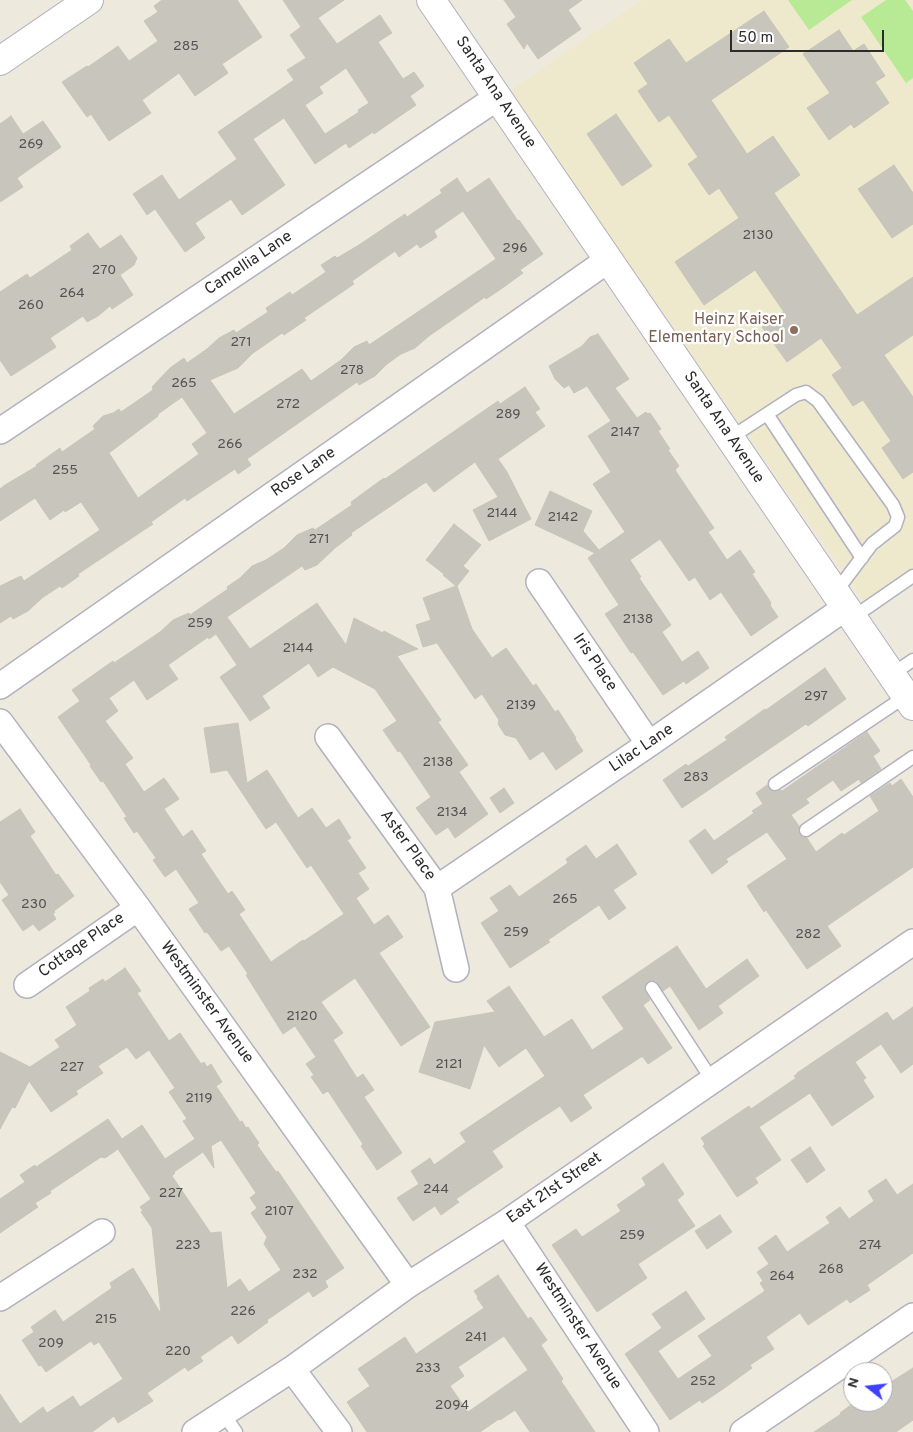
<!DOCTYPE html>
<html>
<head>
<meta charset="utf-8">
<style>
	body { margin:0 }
	#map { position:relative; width:913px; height:1432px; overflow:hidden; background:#ede9dd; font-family:Overpass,sans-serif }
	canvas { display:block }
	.north { position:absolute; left:843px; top:1362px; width:50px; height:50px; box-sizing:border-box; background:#fff; border:1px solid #aaa; border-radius:50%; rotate:286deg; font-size:14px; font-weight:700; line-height:20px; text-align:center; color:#2b2b2b }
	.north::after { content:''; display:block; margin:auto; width:18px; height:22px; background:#3e41f9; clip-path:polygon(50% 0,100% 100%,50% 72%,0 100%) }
	.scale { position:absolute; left:730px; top:30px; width:154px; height:22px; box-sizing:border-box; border:2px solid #2b2b2b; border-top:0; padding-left:6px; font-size:15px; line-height:18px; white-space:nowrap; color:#2b2b2b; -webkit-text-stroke:4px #fff; paint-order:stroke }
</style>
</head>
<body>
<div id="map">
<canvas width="913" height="1432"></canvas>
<div class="north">N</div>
<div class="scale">50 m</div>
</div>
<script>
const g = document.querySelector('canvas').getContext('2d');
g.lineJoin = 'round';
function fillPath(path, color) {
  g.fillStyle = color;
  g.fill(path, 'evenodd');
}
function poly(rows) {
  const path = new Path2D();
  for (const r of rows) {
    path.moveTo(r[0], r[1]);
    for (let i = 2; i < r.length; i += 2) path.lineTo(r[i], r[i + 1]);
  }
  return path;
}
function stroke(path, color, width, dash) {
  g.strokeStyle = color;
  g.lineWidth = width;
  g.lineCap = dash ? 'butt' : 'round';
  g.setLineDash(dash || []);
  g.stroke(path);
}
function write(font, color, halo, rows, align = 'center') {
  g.font = font + ' Overpass,sans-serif';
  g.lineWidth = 4.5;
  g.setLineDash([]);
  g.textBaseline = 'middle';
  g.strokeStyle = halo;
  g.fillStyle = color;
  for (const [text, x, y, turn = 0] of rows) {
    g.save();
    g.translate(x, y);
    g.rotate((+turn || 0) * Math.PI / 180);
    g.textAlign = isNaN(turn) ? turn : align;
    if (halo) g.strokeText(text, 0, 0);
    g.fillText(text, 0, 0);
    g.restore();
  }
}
const education = poly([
	[642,0,913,0,913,568,865,603,508,92]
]);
const pitch = poly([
	[788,0,852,0,809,30],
	[886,0,905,0,913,11,913,78,906,83,861,17]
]);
const building = poly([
	[162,0,237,0,262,37,222,64,228,73,195,96,179,73,142,100,151,113,109,141,91,114,87,117,62,82,87,66,88,67,118,46,129,61,158,41,144,21,158,12,154,6,162,0],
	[283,0,344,0,318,18,337,44,380,15,392,33,378,42,403,79,414,72,424,86,410,96,416,105,374,134,373,132,349,148,346,143,315,164,284,118,253,139,285,185,242,215,231,199,195,223,205,238,185,252,155,209,147,215,133,194,162,175,179,200,237,159,218,132,294,80,287,70,306,58,290,35,301,27,283,0],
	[346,68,369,103,358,110,359,112,325,134,305,105,323,93,319,87,346,68],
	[504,0,582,0,568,10,581,29,538,59,527,43,524,49,507,24,516,17,504,0],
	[764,11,789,47,711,100,747,154,773,136,800,175,774,193,857,315,913,277,913,335,884,355,913,397,913,472,903,479,882,448,891,441,863,400,853,406,832,375,842,368,821,338,787,362,762,327,784,312,755,270,704,305,675,262,739,218,719,188,709,195,688,164,698,157,669,115,659,122,638,91,648,84,634,63,669,39,686,63,764,11],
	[839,30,853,51,864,44,885,76,875,82,889,103,854,128,851,124,829,140,807,108,830,93,803,54,839,30],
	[616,114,652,166,622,186,587,134,616,114],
	[11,116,23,134,43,121,61,147,17,178,23,187,0,202,0,124,11,116],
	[894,165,913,193,913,224,892,238,858,189,894,165],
	[457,178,467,193,489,178,518,221,519,220,543,254,520,270,523,273,501,289,486,299,485,297,429,336,415,348,401,354,387,364,375,376,359,385,357,382,247,459,251,465,238,474,235,469,187,501,185,498,151,522,153,524,78,574,79,576,62,588,60,586,42,598,28,611,13,619,11,616,0,623,0,586,21,576,24,581,100,530,81,502,65,512,64,510,50,520,35,498,0,521,0,489,5,485,37,466,36,465,60,448,62,452,95,429,93,426,103,416,113,413,119,409,121,412,153,390,152,387,170,368,184,358,187,363,207,349,219,338,234,330,236,333,268,312,266,308,290,292,292,295,326,272,321,265,335,256,337,258,359,245,405,214,407,217,442,193,440,190,457,178],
	[463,211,496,259,369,345,367,341,354,347,341,360,311,381,302,369,234,414,210,380,238,368,253,353,282,333,284,335,306,320,304,318,354,284,352,281,395,251,399,257,417,244,420,248,437,237,434,231,463,211],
	[182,397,207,433,192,444,199,454,138,498,109,453,158,416,158,414,182,397],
	[88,233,100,249,121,235,137,258,134,265,120,275,133,295,112,309,110,306,98,316,87,322,83,316,50,338,56,347,11,376,0,360,0,292,27,274,30,278,72,250,70,246,88,233],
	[598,334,629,379,615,388,637,418,646,412,648,414,650,413,661,429,658,431,670,449,668,450,679,466,675,470,714,528,708,532,727,560,740,550,755,572,752,574,770,601,771,604,770,605,778,617,751,636,721,592,710,600,695,577,689,581,660,539,630,560,641,577,639,578,671,625,662,632,682,662,698,651,709,668,686,684,684,681,663,695,633,652,631,653,605,614,619,605,588,558,595,553,535,525,550,491,592,511,583,531,599,550,625,532,593,484,611,472,588,436,611,421,587,386,574,393,569,385,564,388,555,379,549,366,582,346,590,337,598,334],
	[525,387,540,409,535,412,545,426,498,459,507,472,531,519,489,541,473,510,498,497,475,462,434,492,426,482,351,533,352,535,335,548,317,565,305,570,302,566,227,617,250,649,317,603,346,645,354,618,383,633,384,631,418,649,397,656,441,720,438,722,468,765,459,772,488,814,455,838,448,827,436,835,416,808,431,797,400,751,398,752,383,730,397,721,375,689,333,667,318,677,309,663,262,696,270,708,250,721,220,677,237,665,216,634,209,639,208,637,168,665,178,679,147,700,134,680,109,698,118,711,105,721,133,758,125,764,144,792,164,778,179,799,164,809,183,837,192,830,206,851,201,854,228,894,232,891,245,910,239,914,271,962,303,940,304,941,344,914,311,865,307,868,276,822,266,829,227,770,211,773,204,728,238,723,247,783,267,770,298,818,312,808,326,828,339,819,351,838,347,840,366,868,358,873,369,889,356,898,374,925,388,915,403,937,379,953,430,1027,401,1046,355,978,321,1002,343,1033,333,1040,357,1078,363,1074,374,1090,364,1097,402,1153,377,1170,361,1146,363,1144,328,1091,323,1094,311,1077,314,1075,306,1064,316,1057,295,1026,283,1034,246,975,248,974,229,946,221,951,207,932,205,933,189,909,199,903,176,869,165,877,153,860,156,858,137,831,134,833,124,818,127,817,103,781,101,782,90,766,91,765,58,717,80,701,72,690,113,661,114,663,160,632,173,620,189,613,190,615,228,589,227,587,240,578,252,566,266,560,284,548,297,535,313,528,315,530,352,505,351,502,384,478,385,479,498,401,500,404,525,387],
	[454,524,481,545,463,566,469,571,457,586,472,629,492,658,506,648,533,686,536,684,555,712,558,710,576,738,575,739,583,751,556,770,543,751,530,760,516,738,505,735,498,724,499,720,482,694,475,699,437,643,423,647,416,625,431,620,423,598,456,586,443,575,444,574,426,560,454,524],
	[825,668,846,699,808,726,806,724,682,808,663,780,686,764,688,766,727,740,725,737,765,709,766,710,825,668],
	[867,732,880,751,873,756,881,769,861,783,859,779,841,791,833,780,806,799,809,803,791,815,799,826,798,831,800,835,807,838,816,852,842,833,844,835,879,811,870,796,890,783,892,786,901,779,913,797,913,867,827,926,841,946,807,969,766,910,764,912,747,886,787,859,767,832,726,859,728,862,712,874,689,841,705,829,714,841,754,813,752,811,763,804,756,793,767,785,769,789,772,791,776,792,781,790,782,791,867,732],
	[504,788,514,803,500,813,490,798,504,788],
	[20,809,35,832,30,836,56,875,58,874,74,896,54,911,55,912,53,914,56,919,39,931,33,924,23,931,2,900,9,895,0,882,0,822,20,809],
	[617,844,637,874,613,890,626,908,609,920,599,905,548,940,550,942,510,968,481,923,499,911,490,898,510,885,519,897,568,863,566,859,586,845,596,859,617,844],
	[677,946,706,989,747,959,759,976,718,1006,723,1013,699,1030,670,986,663,991,656,981,651,980,647,982,645,985,644,989,650,1000,643,1005,672,1048,648,1064,643,1057,641,1057,583,1095,592,1108,571,1122,560,1106,529,1126,492,1151,503,1167,456,1199,459,1202,441,1215,435,1206,413,1221,397,1198,419,1184,411,1171,430,1158,434,1165,466,1142,460,1133,545,1076,526,1048,499,1067,484,1045,470,1089,419,1072,435,1022,495,1012,487,1001,509,986,544,1037,572,1019,592,1050,624,1029,602,997,677,946],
	[125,968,141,991,137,993,169,1041,180,1033,201,1064,204,1062,207,1067,211,1064,222,1082,216,1086,240,1122,242,1121,246,1128,248,1127,259,1143,257,1145,276,1172,278,1171,344,1268,325,1281,328,1287,313,1297,309,1291,267,1320,268,1322,238,1344,232,1335,200,1357,203,1361,188,1371,185,1367,147,1393,153,1401,118,1423,114,1416,92,1432,0,1432,0,1394,20,1424,43,1407,47,1413,73,1396,80,1407,123,1379,99,1342,94,1345,91,1341,46,1372,41,1365,39,1366,22,1340,34,1332,31,1327,55,1310,63,1322,112,1288,110,1283,133,1268,161,1314,152,1228,141,1212,143,1211,140,1207,151,1199,118,1149,105,1158,101,1157,50,1191,51,1193,35,1203,38,1207,0,1233,0,1199,25,1182,20,1175,35,1165,36,1167,108,1119,122,1139,142,1125,165,1159,195,1139,183,1121,187,1119,169,1092,175,1088,149,1050,136,1059,127,1047,98,1066,103,1073,76,1091,78,1094,51,1112,29,1081,15,1108,12,1107,0,1129,0,1052,30,1067,60,1047,55,1040,77,1025,66,1007,90,991,89,988,103,979,105,982,125,968],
	[221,1140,256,1193,250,1198,257,1208,251,1213,267,1237,264,1244,281,1270,249,1292,240,1279,227,1288,221,1232,210,1233,210,1232,172,1176,175,1173,174,1172,203,1152,214,1168,211,1146,221,1140],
	[913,1007,913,1064,901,1073,881,1044,855,1062,866,1078,863,1080,874,1097,845,1117,832,1126,810,1093,759,1127,781,1160,755,1178,758,1183,737,1197,703,1146,705,1144,701,1138,749,1106,751,1109,796,1078,794,1076,797,1074,797,1073,887,1012,893,1021,913,1007],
	[810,1147,825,1170,807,1183,791,1160,810,1147],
	[663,1163,684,1194,677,1200,695,1226,638,1264,647,1278,597,1312,552,1245,576,1229,582,1237,621,1211,617,1205,646,1185,642,1178,663,1163],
	[886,1179,897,1195,913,1184,913,1253,867,1285,870,1290,850,1303,847,1299,808,1325,800,1313,766,1337,774,1349,750,1365,752,1368,723,1389,702,1403,700,1400,670,1420,625,1354,662,1328,652,1314,686,1291,705,1319,658,1351,678,1379,712,1356,698,1336,765,1291,760,1283,763,1281,757,1272,769,1264,758,1248,776,1235,787,1252,830,1223,826,1217,840,1207,849,1219,874,1201,868,1191,886,1179],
	[720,1215,732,1232,707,1249,695,1231,720,1215],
	[498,1275,528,1319,531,1317,547,1340,541,1345,563,1379,561,1381,595,1432,530,1432,515,1410,500,1420,499,1419,480,1432,367,1432,347,1402,370,1386,358,1369,405,1337,416,1354,438,1339,484,1308,477,1298,478,1297,474,1291,498,1275],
	[504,1336,528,1370,468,1412,450,1386,464,1376,458,1367,504,1336],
	[913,1368,913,1420,896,1432,814,1432,841,1414,840,1413,855,1402,883,1402,883,1387,913,1368]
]);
const lane = poly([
	[767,414,862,558],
	[730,438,796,395,806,392,818,401,893,505,898,517,895,526,872,544,835,593],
	[852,618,913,576],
	[891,675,913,660],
	[775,784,906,696],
	[806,830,913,757],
	[652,988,712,1080],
	[223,1413,236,1432]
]);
const street = poly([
	[0,431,498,97],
	[539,582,649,744],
	[0,686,608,260],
	[0,722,138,908,408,1285],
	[328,737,437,888,456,969],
	[437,888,649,744,845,608],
	[27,985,138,908],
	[507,1222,646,1432],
	[0,1298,102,1232],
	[292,1369,339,1432],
	[195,1432,292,1369,408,1285,507,1222,913,942],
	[743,1432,913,1316]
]);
const secondary = poly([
	[431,0,913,706],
	[0,61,89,0]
]);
const markers = [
	[794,330,5,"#8d6e63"]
];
const numberNames = [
	["285",186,47],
	["269",31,145],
	["2130",758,236],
	["296",515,249],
	["270",104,271],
	["264",72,294],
	["260",31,306],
	["271",241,343],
	["278",352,371],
	["265",184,384],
	["272",288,405],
	["289",508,415],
	["2147",625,433],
	["266",230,445],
	["255",65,471],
	["2144",502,514],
	["2142",563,518],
	["271",319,540],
	["2138",638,620],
	["259",200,624],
	["2144",298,649],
	["297",816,697],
	["2139",521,706],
	["2138",438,763],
	["283",696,778],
	["2134",452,813],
	["265",565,900],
	["230",34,905],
	["259",516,933],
	["282",808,935],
	["2120",302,1017],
	["2121",449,1065],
	["227",72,1068],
	["2119",199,1099],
	["244",436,1190],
	["227",171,1194],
	["2107",279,1212],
	["259",632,1236],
	["223",188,1246],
	["274",870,1246],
	["268",831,1270],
	["232",305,1275],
	["264",782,1277],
	["226",243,1312],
	["215",106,1320],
	["241",476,1338],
	["209",51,1344],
	["220",178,1352],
	["233",428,1369],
	["252",703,1382],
	["2094",452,1406]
];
const streetNames = [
	["Santa Ana Avenue",495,93,56],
	["Camellia Lane",249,264,-34],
	["Santa Ana Avenue",723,428,56],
	["Rose Lane",304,473,-35],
	["Iris Place",594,663,56],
	["Lilac Lane",642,749,-34],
	["Aster Place",407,846,54],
	["Cottage Place",82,946,-35],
	["Westminster Avenue",206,1003,54],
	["East 21st Street",555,1189,-35],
	["Westminster Avenue",577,1327,57]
];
const educationNames = [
	["Heinz Kaiser",784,321],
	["Elementary School",784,339]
];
fillPath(education, '#eee9cd');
fillPath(pitch, '#b8ea96');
fillPath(building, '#c8c5bd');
stroke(building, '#c8c5b7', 1);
stroke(lane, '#b1b1bf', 15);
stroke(street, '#b1b1bf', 28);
stroke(secondary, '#b1b1bf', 30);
stroke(lane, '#fff', 12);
stroke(street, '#fff', 25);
stroke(secondary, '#fff', 28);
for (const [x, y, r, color] of markers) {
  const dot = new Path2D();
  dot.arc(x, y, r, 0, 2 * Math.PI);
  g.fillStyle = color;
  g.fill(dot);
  stroke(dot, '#fff', 2);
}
write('14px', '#525250', null, numberNames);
write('16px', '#2b2b2b', '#fff', streetNames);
write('16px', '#785e54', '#fff', educationNames, 'right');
</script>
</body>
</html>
